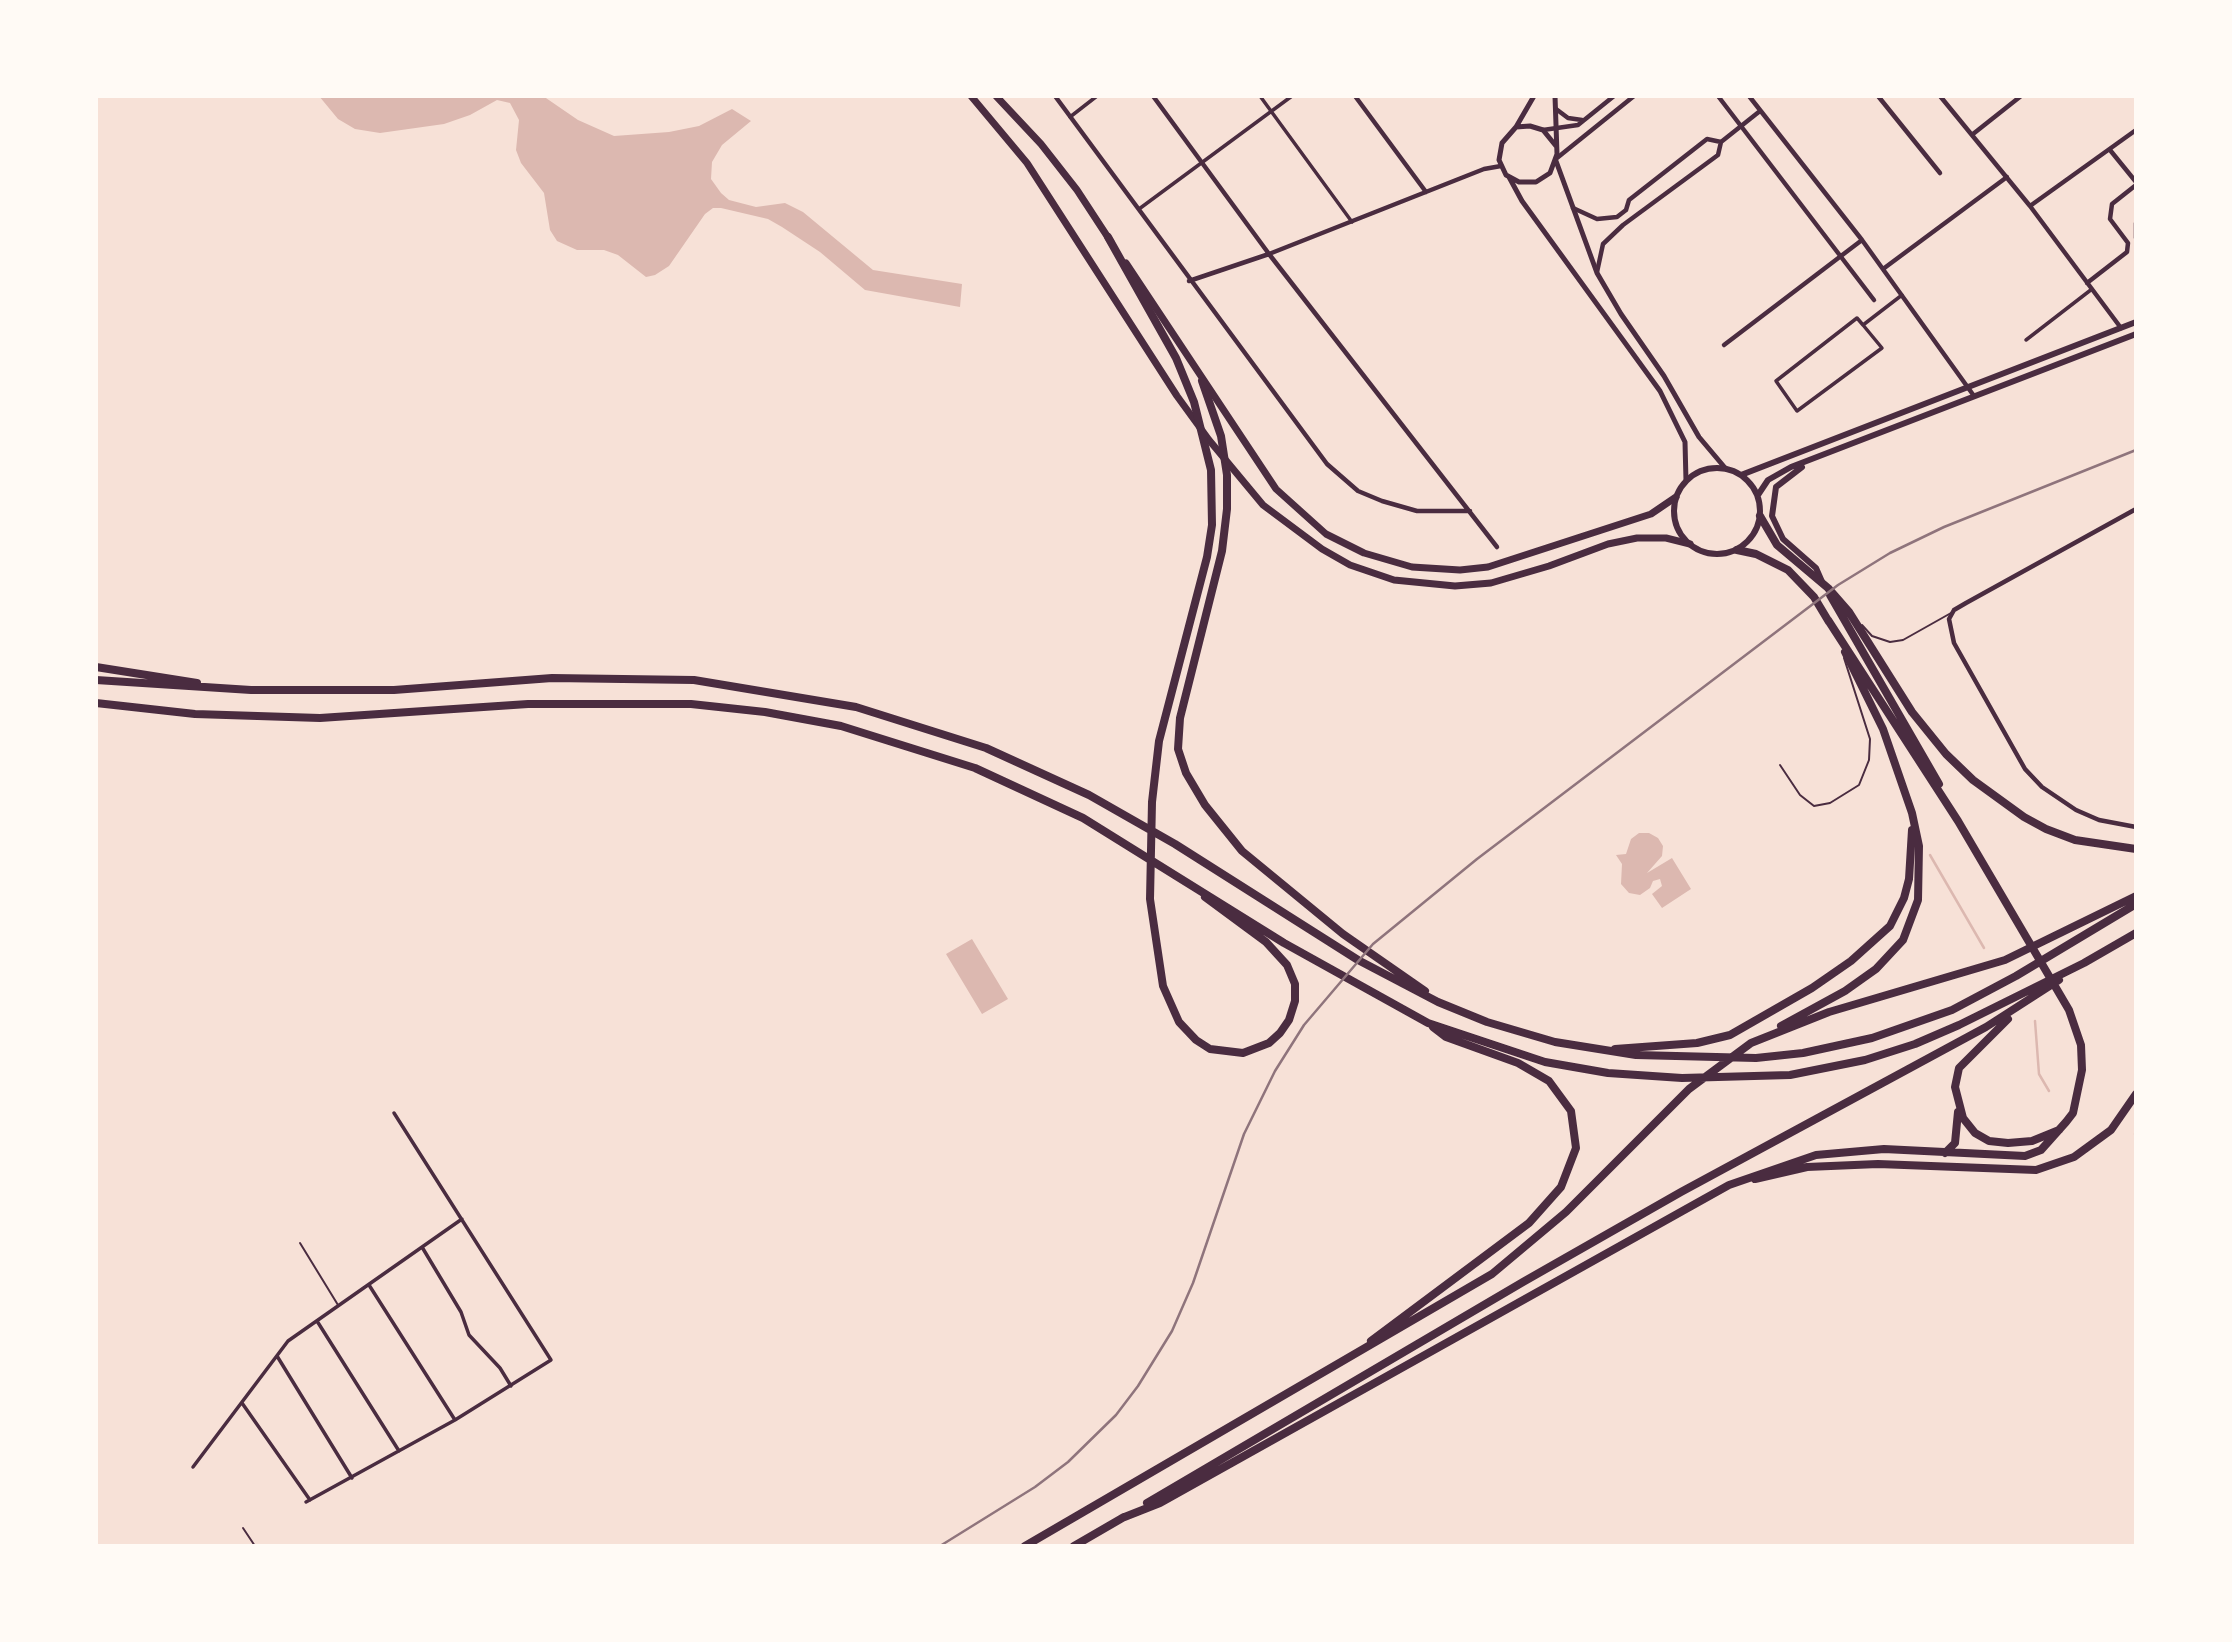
<!DOCTYPE html>
<html>
<head>
<meta charset="utf-8">
<style>
	body { margin:0 }
	#map { position:relative; width:2232px; height:1642px; overflow:hidden; background:#f7e1d7; font-family:"Exo 2",sans-serif }
	canvas { display:block }
	.frame { position:absolute; inset:0; border:98px solid #fffaf5; pointer-events:none }
</style>
</head>
<body>
<div id="map">
<canvas width="2232" height="1642"></canvas>
<div class="frame"></div>
</div>
<script>
const g = document.querySelector('canvas').getContext('2d');
g.lineJoin = 'round';
function fillPath(path, color) {
  g.fillStyle = color;
  g.fill(path, 'evenodd');
}
function poly(rows) {
  const path = new Path2D();
  for (const r of rows) {
    if (r.length === 3) {
      path.moveTo(r[0] + r[2], r[1]);
      path.arc(r[0], r[1], r[2], 0, 2 * Math.PI);
      continue;
    }
    path.moveTo(r[0], r[1]);
    for (let i = 2; i < r.length; i += 2) path.lineTo(r[i], r[i + 1]);
  }
  return path;
}
function stroke(path, color, width, dash) {
  g.strokeStyle = color;
  g.lineWidth = width;
  g.lineCap = dash ? 'butt' : 'round';
  g.setLineDash(dash || []);
  g.stroke(path);
}
const water = poly([
	[319,96,543,96,578,120,614,136,669,132,699,126,732,109,751,121,722,145,712,162,711,179,721,193,729,200,756,207,785,203,803,212,873,270,962,284,960,307,865,290,820,252,782,227,768,219,721,208,713,208,705,214,669,266,655,275,646,277,618,255,604,250,577,250,557,241,550,230,544,193,521,163,516,150,519,120,510,103,497,100,470,115,444,124,380,133,355,129,338,119],
	[1639,833,1649,833,1658,838,1663,846,1662,856,1647,873,1672,858,1691,889,1662,908,1652,894,1662,886,1660,879,1653,881,1650,888,1640,895,1629,893,1621,884,1622,864,1616,855,1626,854,1631,839],
	[972,939,1008,999,982,1014,946,954]
]);
const stream = poly([
	[1930,855,1984,948],
	[2035,1021,2039,1074,2049,1091],
	[2135,1134,2136,1135]
]);
const service = poly([
	[1862,625,1872,636,1890,642,1903,640,1951,613],
	[1780,765,1800,795,1814,806,1830,803,1859,785,1869,760,1870,739,1844,658],
	[300,1243,338,1305],
	[243,1528,255,1546]
]);
const pedestrian = poly([
	[1260,96,1352,222],
	[1070,117,1097,96],
	[1139,209,1292,96],
	[1863,325,1882,348,1797,411,1776,381,1857,318,1863,325,1902,295],
	[2026,340,2092,289],
	[422,1247,461,1312,469,1335,500,1368,511,1386],
	[369,1285,455,1420],
	[317,1321,399,1451],
	[277,1356,352,1478],
	[242,1403,310,1500],
	[193,1467,288,1341,462,1219],
	[306,1502,455,1420,551,1360,394,1113]
]);
const minor = poly([
	[1055,96,1327,464,1358,491,1382,501,1417,511,1470,511],
	[1153,96,1269,254,1497,547],
	[1355,96,1426,192],
	[1718,96,1874,300],
	[1749,96,1862,240,1974,396],
	[1878,96,1940,173],
	[1940,96,2030,206,2121,328],
	[1556,109,1568,118,1582,120],
	[1543,130,1578,125,1614,96],
	[1973,134,2021,96],
	[1721,142,1760,111],
	[2110,150,2136,182],
	[1557,158,1634,96],
	[2030,206,2136,130],
	[1573,208,1597,219,1617,217,1626,210,1629,200,1707,139,1721,142,1718,155,1623,225,1603,244,1597,272],
	[2136,223,2136,238],
	[1883,269,2007,177],
	[1189,281,1269,254,1484,169,1501,166],
	[2087,283,2127,252,2128,243,2110,219,2112,204,2136,185],
	[1724,345,1862,240],
	[2136,509,1966,603,1954,610,1949,619,1954,643,2025,769,2042,787,2076,810,2099,820,2136,827]
]);
const tertiary = poly([
	[1555,96,1557,154,1550,173,1536,182,1519,182,1506,175,1499,160,1502,143,1516,127,1530,126,1543,130,1556,146],
	[1516,127,1534,96],
	[1556,161,1597,273,1621,314,1664,376,1699,437,1726,469],
	[1509,177,1522,201,1660,391,1685,442,1686,481]
]);
const primary = poly([
	[1802,467,1776,487,1772,516,1783,539,1816,568,1823,584],
	[1717,511,43],
	[1741,475,2136,322],
	[1758,495,1768,480,1791,467,2136,334]
]);
const trunk = poly([
	[971,96,1027,163,1177,396,1209,440,1263,505,1322,549,1350,565,1394,580,1455,586,1491,583,1549,566,1608,544,1637,538,1666,538,1690,544],
	[996,96,1041,144,1077,190,1111,242],
	[1126,263,1276,489,1326,534,1364,553,1412,567,1460,570,1488,567,1651,514,1676,497]
]);
const motorway = poly([
	[1108,237,1176,358,1194,402,1211,470,1212,525,1207,557,1159,741,1152,802,1150,899,1163,986,1179,1022,1196,1040,1210,1049,1243,1053,1269,1043,1280,1033,1289,1020,1295,1001,1295,984,1287,965,1266,942,1205,897],
	[1202,381,1221,436,1227,475,1227,509,1222,551,1180,718,1178,749,1186,773,1205,805,1242,851,1343,934,1425,991],
	[1760,516,1777,545,1828,588,1849,612,1912,712,1946,754,1973,780,2024,817,2046,829,2075,840,2136,849],
	[1737,550,1756,554,1788,570,1814,597,1829,622],
	[1830,595,1939,784],
	[96,667,197,683],
	[96,680,251,690,394,690,552,678,694,680,856,707,986,748,1089,795,1175,844,1358,960,1438,1002,1487,1022,1555,1042,1636,1055,1756,1058,1803,1053,1872,1038,1952,1010,2016,976,2136,904],
	[96,703,195,714,320,718,528,704,691,704,765,712,841,726,975,768,1083,818,1284,943,1428,1023,1545,1062,1608,1073,1682,1078,1790,1075,1865,1060,1915,1044,1959,1025,2084,963,2136,933],
	[2008,1019,1959,1068,1955,1087,1963,1118,1975,1133,1989,1141,2008,1143,2032,1141,2059,1130],
	[1781,1026,1845,991,1876,969,1903,940,1918,900,1919,846,1912,813,1883,729,1845,652],
	[1615,1049,1697,1043,1730,1035,1812,988,1851,961,1890,926,1904,898,1909,879,1912,830],
	[1945,1153,1955,1143,1958,1112],
	[1755,1179,1807,1167,1878,1164,2036,1170,2074,1157,2111,1130,2136,1094],
	[1371,1341,1529,1223,1561,1187,1576,1148,1571,1111,1549,1081,1518,1063,1446,1037,1433,1027],
	[1147,1503,1523,1282,1681,1192,1986,1027,2059,980],
	[1122,1518,1160,1503,1729,1185,1816,1155,1884,1149,2025,1156,2041,1150,2066,1122,2073,1113,2082,1070,2081,1045,2069,1010,1958,821,1828,620],
	[1025,1546,1492,1274,1566,1212,1689,1089,1751,1043,1829,1012,2005,960,2136,896],
	[1074,1546,1124,1517]
]);
const rail = poly([
	[940,1546,1035,1487,1068,1462,1116,1415,1138,1386,1172,1331,1193,1283,1244,1134,1275,1071,1304,1025,1373,944,1477,859,1838,585,1890,553,1944,527,2136,450]
]);
fillPath(water, '#dcb8b0');
stroke(stream, '#dcb8b0', 2.5);
stroke(service, '#4a2c40', 2);
stroke(pedestrian, '#4a2c40', 3.5);
stroke(minor, '#4a2c40', 4.5);
stroke(tertiary, '#4a2c40', 5);
stroke(primary, '#4a2c40', 6);
stroke(trunk, '#4a2c40', 7);
stroke(motorway, '#4a2c40', 8);
stroke(rail, '#8f747c', 2.5);
</script>
</body>
</html>
